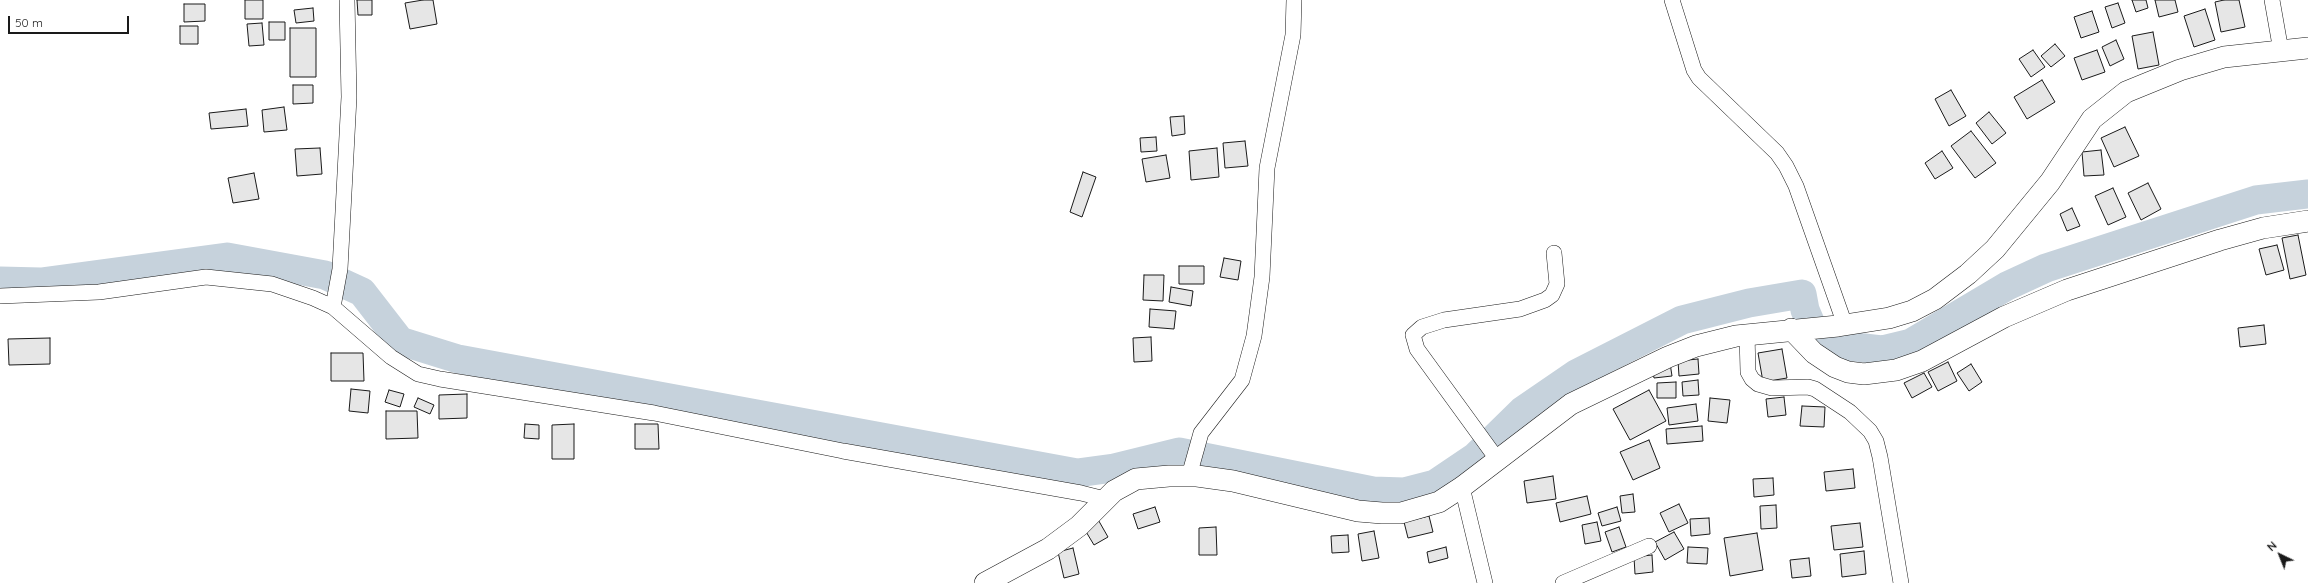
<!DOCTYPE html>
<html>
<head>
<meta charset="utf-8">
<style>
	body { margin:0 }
	#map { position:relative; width:2308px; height:583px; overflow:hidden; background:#fff; font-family:Quicksand,sans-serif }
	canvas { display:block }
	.north { position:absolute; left:2260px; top:535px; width:40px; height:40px; -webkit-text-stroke:3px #fff; paint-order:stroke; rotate:317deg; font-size:11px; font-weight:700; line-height:16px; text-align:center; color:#1a1a1a }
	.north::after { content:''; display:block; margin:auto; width:14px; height:18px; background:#1a1a1a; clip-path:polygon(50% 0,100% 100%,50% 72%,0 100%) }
	.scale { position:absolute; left:8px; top:16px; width:121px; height:18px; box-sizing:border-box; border:2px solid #1a1a1a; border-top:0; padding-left:5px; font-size:12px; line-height:14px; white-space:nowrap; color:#1a1a1a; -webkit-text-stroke:3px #fff; paint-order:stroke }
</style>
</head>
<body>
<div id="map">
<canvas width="2308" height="583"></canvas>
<div class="north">N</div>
<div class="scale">50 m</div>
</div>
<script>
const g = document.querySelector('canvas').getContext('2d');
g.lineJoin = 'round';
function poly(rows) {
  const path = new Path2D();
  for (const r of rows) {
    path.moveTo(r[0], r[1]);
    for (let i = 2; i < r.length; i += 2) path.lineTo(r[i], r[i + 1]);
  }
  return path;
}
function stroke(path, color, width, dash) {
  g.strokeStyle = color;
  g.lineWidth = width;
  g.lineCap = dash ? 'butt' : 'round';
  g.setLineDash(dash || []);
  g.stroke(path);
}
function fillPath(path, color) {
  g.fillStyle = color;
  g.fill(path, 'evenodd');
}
const river = poly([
	[0,281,41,282,227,257,325,275,362,292,400,341,458,359,1077,473,1114,468,1179,452,1373,491,1404,492,1435,484,1475,457,1522,411,1576,374,1682,320,1749,303,1802,294,1805,310,1819,343,1882,350,1911,343,2007,286,2046,268,2256,200,2308,194]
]);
const building = poly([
	[245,0,263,0,263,19,245,19,245,0],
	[357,0,372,0,372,15,358,15,357,0],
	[423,0,433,0,437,24,410,29,405,3,423,0],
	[2132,0,2146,0,2148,8,2136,12,2132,0],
	[2155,0,2175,0,2178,12,2159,17,2155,0],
	[2224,0,2239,0,2245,27,2221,32,2215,2,2224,0],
	[2118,3,2125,23,2112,28,2105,7,2118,3],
	[184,4,205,4,205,21,184,22,184,4],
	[313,8,314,21,296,23,294,10,313,8],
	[2205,9,2215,40,2194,47,2184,16,2205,9],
	[2092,11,2099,32,2081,38,2074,17,2092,11],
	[269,22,285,22,285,40,269,40,269,22],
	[262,23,264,45,249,46,247,24,262,23],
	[180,26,198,26,198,44,180,44,180,26],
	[290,28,316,28,316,77,290,77,290,28],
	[2153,32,2159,65,2138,69,2132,36,2153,32],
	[2116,40,2124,59,2110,66,2102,47,2116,40],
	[2055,44,2065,56,2051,67,2041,56,2055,44],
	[2033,50,2045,67,2031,77,2019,59,2033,50],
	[2097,50,2105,72,2082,80,2074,58,2097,50],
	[2042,80,2055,102,2027,119,2014,97,2042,80],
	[293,85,313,85,313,103,293,104,293,85],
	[1951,90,1966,116,1949,126,1935,99,1951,90],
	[284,107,287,130,264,132,262,110,284,107],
	[246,109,248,126,211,129,209,113,246,109],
	[1989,112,2006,133,1992,144,1976,123,1989,112],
	[1184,116,1185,134,1172,136,1170,117,1184,116],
	[2125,127,2139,156,2114,167,2101,138,2125,127],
	[1971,131,1996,163,1975,178,1951,146,1971,131],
	[1156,137,1157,151,1141,152,1140,138,1156,137],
	[1245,141,1248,166,1225,168,1223,143,1245,141],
	[320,148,322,174,297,176,295,149,320,148],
	[1217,148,1219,177,1191,180,1189,151,1217,148],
	[2101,150,2104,175,2084,176,2082,152,2101,150],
	[1942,151,1953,168,1935,179,1925,163,1942,151],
	[1166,155,1170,178,1146,182,1142,159,1166,155],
	[1083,172,1096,177,1082,217,1070,212,1083,172],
	[254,173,259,199,233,203,228,178,254,173],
	[2148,183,2161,209,2141,220,2128,193,2148,183],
	[2113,188,2126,217,2108,225,2095,196,2113,188],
	[2072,208,2080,226,2067,231,2060,214,2072,208],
	[2298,235,2306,275,2290,279,2282,238,2298,235],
	[2277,245,2284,270,2266,275,2259,249,2277,245],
	[1224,258,1241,261,1238,280,1220,277,1224,258],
	[1179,266,1204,266,1204,284,1179,284,1179,266],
	[1144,275,1164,275,1163,301,1143,300,1144,275],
	[1171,287,1193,291,1191,306,1169,302,1171,287],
	[1150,309,1176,311,1174,329,1149,327,1150,309],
	[2264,325,2266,344,2240,347,2238,328,2264,325],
	[1151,337,1152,361,1134,362,1133,338,1151,337],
	[50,338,50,364,9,365,8,339,50,338],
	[1782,349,1787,378,1763,382,1758,353,1782,349],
	[331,353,363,353,364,381,331,381,331,353],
	[1698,359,1699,374,1679,376,1678,361,1698,359],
	[1948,362,1957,381,1938,391,1928,372,1948,362],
	[1670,363,1672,376,1654,378,1652,365,1670,363],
	[1971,364,1982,382,1969,391,1957,373,1971,364],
	[1924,373,1932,387,1912,398,1904,383,1924,373],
	[1698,380,1699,395,1683,396,1682,382,1698,380],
	[1676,382,1676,398,1657,398,1657,383,1676,382],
	[351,389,370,391,368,413,349,411,351,389],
	[389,390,404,394,400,407,385,402,389,390],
	[1649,390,1666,421,1630,440,1613,409,1649,390],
	[467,394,467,418,439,419,439,395,467,394],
	[1784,397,1786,415,1768,417,1766,399,1784,397],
	[418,398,434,405,430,414,414,407,418,398],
	[1710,398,1730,400,1727,423,1708,421,1710,398],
	[1696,404,1698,421,1669,425,1667,408,1696,404],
	[1802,406,1825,407,1824,427,1800,426,1802,406],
	[386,411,417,411,418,438,386,439,386,411],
	[525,424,539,425,539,439,524,438,525,424],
	[574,424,574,459,552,459,552,425,574,424],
	[635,424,658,424,659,449,635,449,635,424],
	[1702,426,1703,441,1667,444,1666,429,1702,426],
	[1649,440,1660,468,1633,480,1620,452,1649,440],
	[1853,469,1855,488,1826,491,1824,472,1853,469],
	[1553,476,1556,499,1527,503,1524,481,1553,476],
	[1773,478,1774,495,1754,497,1753,479,1773,478],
	[1633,494,1635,512,1622,513,1620,496,1633,494],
	[1587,496,1591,514,1560,522,1556,503,1587,496],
	[1679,504,1688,523,1669,532,1660,513,1679,504],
	[1776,505,1777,528,1761,529,1760,506,1776,505],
	[1155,507,1160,522,1138,529,1133,514,1155,507],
	[1617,507,1621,521,1602,526,1598,513,1617,507],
	[1096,516,1108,537,1094,545,1082,525,1096,516],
	[1429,516,1433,532,1408,538,1404,522,1429,516],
	[1709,518,1710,534,1691,536,1690,519,1709,518],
	[1597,522,1601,541,1585,544,1582,525,1597,522],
	[1860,523,1863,547,1834,550,1831,526,1860,523],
	[1216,527,1217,555,1199,555,1199,528,1216,527],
	[1619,527,1626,547,1612,552,1605,532,1619,527],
	[1374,531,1379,558,1362,561,1358,534,1374,531],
	[1674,532,1684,549,1665,560,1655,542,1674,532],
	[1757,533,1763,570,1730,576,1724,538,1757,533],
	[1348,535,1349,552,1332,553,1331,536,1348,535],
	[1446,547,1448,558,1429,563,1427,552,1446,547],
	[1688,547,1708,548,1707,564,1687,563,1688,547],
	[1073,548,1079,574,1064,578,1058,552,1073,548],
	[1864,551,1866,574,1842,577,1840,554,1864,551],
	[1652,555,1653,572,1635,574,1634,557,1652,555],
	[1809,558,1811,576,1792,578,1790,560,1809,558]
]);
const street = poly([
	[1672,0,1694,70,1699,78,1777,153,1786,166,1796,186,1845,325],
	[2272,0,2281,51],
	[0,296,99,292,206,277,272,284,313,298,333,307,391,357,418,374,440,379,654,413,843,451,1081,493,1105,499],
	[333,307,340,269,349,97,347,0],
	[1747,334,1748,372,1752,379,1758,384,1772,388,1808,387,1815,389,1850,412,1870,431,1876,441,1880,457,1901,583],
	[1497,459,1417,349,1413,335,1422,327,1444,320,1520,309,1545,300,1552,295,1557,284,1554,253],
	[1189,476,1201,433,1242,380,1254,336,1262,277,1267,168,1293,35,1294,0],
	[1462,487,1485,583],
	[1563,583,1649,546]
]);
const secondary = poly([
	[1791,329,1814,353,1835,367,1848,372,1864,374,1896,370,1922,361,2004,317,2067,290,2220,240,2263,228,2308,221],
	[985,583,1048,549,1079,526,1114,491,1136,479,1169,476,1197,476,1233,481,1358,511,1382,513,1401,513,1439,502,1462,487,1571,404,1668,357,1696,346,1736,336,1838,326,1889,318,1912,311,1935,299,1968,274,1995,249,2050,182,2092,119,2126,92,2180,70,2224,57,2308,48]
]);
stroke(river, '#c6d2dc', 29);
fillPath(building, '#e6e6e6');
stroke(building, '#1a1a1a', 1);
stroke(street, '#1a1a1a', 16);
stroke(secondary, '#1a1a1a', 22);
stroke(street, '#fff', 15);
stroke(secondary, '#fff', 21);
</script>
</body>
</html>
